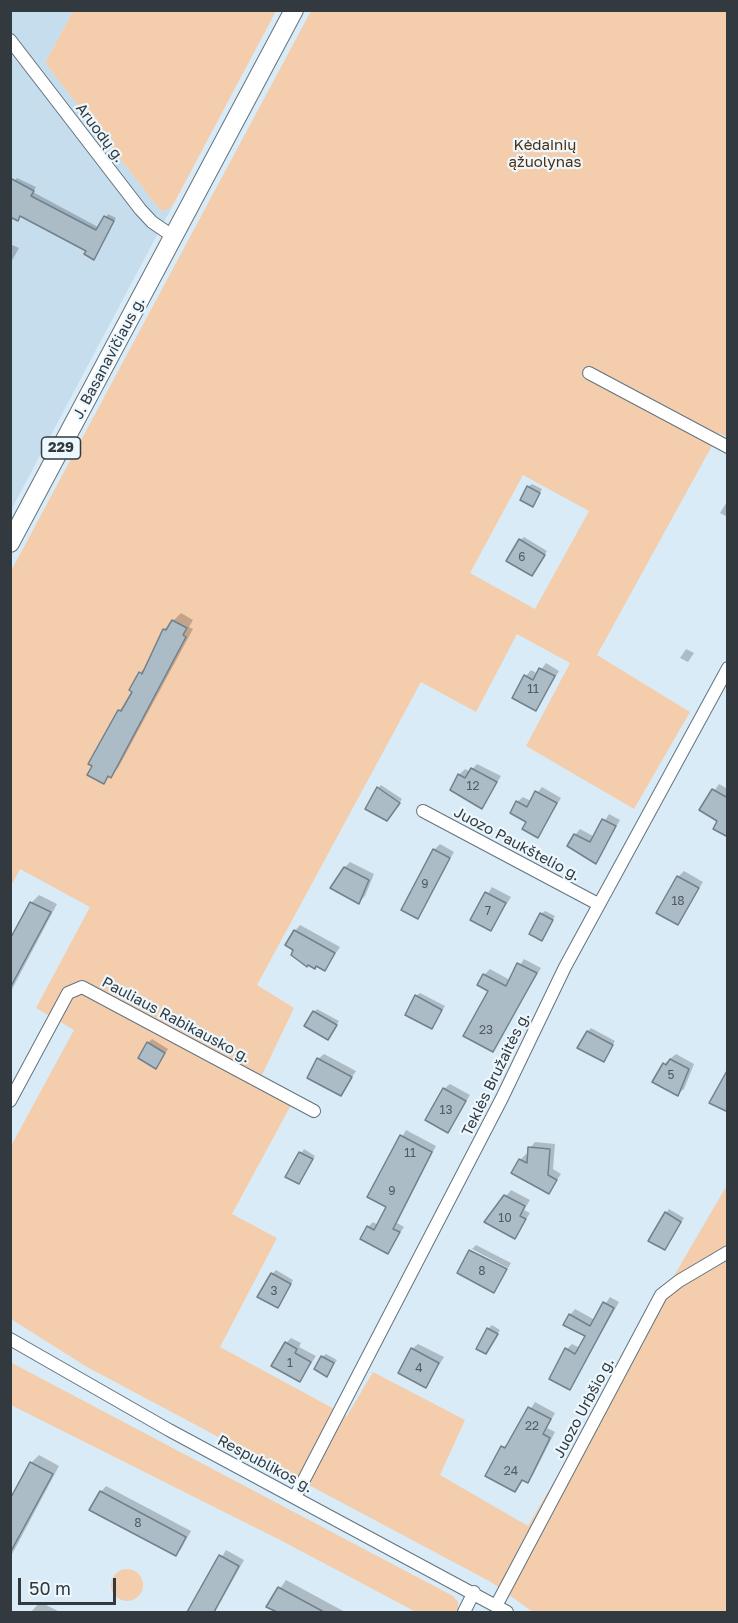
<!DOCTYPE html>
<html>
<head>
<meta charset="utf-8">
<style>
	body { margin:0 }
	#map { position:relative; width:738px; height:1623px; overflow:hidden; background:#d9ebf6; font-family:"Golos Text",sans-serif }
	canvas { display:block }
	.frame { position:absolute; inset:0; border:12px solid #333a3f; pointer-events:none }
	.scale { position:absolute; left:18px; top:1578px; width:98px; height:27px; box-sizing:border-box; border:3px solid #333a3f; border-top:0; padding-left:8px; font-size:18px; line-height:21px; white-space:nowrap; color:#333a3f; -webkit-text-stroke:4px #ecf7fe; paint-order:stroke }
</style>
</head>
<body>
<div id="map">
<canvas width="738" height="1623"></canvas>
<div class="frame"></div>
<div class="scale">50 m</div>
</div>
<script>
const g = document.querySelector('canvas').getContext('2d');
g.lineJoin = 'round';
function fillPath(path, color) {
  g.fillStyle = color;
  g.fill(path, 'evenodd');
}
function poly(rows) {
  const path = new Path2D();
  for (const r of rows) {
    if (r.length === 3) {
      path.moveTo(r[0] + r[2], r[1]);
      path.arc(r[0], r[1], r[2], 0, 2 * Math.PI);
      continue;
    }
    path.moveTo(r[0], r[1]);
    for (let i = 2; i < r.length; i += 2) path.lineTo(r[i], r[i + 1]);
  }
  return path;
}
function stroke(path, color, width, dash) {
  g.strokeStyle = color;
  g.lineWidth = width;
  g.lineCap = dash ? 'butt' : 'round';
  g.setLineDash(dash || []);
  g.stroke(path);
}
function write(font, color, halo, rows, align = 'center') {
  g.font = font + ' "Golos Text",sans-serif';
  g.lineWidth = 4.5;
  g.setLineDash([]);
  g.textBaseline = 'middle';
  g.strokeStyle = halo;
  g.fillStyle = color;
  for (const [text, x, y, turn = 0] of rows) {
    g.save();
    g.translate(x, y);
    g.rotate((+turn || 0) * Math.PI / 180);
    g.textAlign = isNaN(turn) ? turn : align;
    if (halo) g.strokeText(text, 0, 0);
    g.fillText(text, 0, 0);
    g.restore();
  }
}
const built = poly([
	[11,11,73,11,45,63,161,211,173,205,11,510]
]);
const green = poly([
	[73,11,276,11,173,205,168,209,161,211,45,63],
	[311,11,727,11,727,437,719,433,597,655,690,712,634,809,526,746,570,663,517,634,476,712,421,682,257,985,294,1008,261,1077,291,1105,232,1214,277,1238,220,1347,347,1416,373,1372,465,1420,440,1475,528,1526,727,1185,727,1612,533,1612,491,1582,87,1367,11,1319,11,1146,74,1030,36,1008,90,907,20,869,11,886,11,571],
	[523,475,589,511,535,609,470,573],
	[10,1362,453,1596,458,1602,458,1612,416,1612,284,1542,11,1405],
	[127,1585,16]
]);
const shadow = poly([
	[17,178,36,187,33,192,100,228,108,214,116,218,94,258,88,250,21,215,17,219,15,180],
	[10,244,19,248,10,264],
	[532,484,542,489,533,505,528,487],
	[728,500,728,517,720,513],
	[524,537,547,551,532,575,520,540],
	[181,613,193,620,189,627,193,629,118,768,104,782,119,711,127,703,140,673,147,665,164,630],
	[686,649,694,653,688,662,680,658],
	[546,663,559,671,536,710,526,676,531,670,538,674],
	[477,764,501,776,482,808,459,775,465,769,470,772],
	[719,784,728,789,728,834,720,820,701,810],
	[381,785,402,799,391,815,378,788],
	[542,787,561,798,538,836,517,802,523,797,531,801],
	[609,814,620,820,596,862,575,835,580,829,595,837],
	[440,844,454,852,417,917,434,850],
	[350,862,374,874,365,896,359,902,345,867],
	[684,871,703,882,678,923,678,877],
	[492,887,511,897,491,929,472,919],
	[39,895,57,904,10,993,10,942,32,902],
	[545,911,555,916,542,939,541,914],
	[300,925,340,947,325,969,295,931],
	[524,959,541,968,492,1050,490,990,484,975,490,969,510,980],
	[420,993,445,1006,432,1027,416,996],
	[317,1009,339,1021,328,1038,314,1012],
	[591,1028,615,1041,604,1060,588,1031],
	[152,1039,168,1049,159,1063,148,1043],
	[324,1054,356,1071,341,1094,318,1059],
	[676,1054,694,1064,684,1089,678,1094,664,1064],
	[450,1084,470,1095,448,1131,444,1089],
	[406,1130,436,1146,397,1223,404,1227,387,1252,368,1227,373,1222,378,1225,388,1206,369,1196],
	[535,1142,555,1144,553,1169,561,1174,549,1192,520,1160,526,1154,529,1156,530,1148],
	[304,1149,315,1156,299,1183,287,1176],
	[511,1190,530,1200,524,1210,530,1213,515,1237,486,1221],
	[669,1209,684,1218,668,1245,666,1213],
	[476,1245,511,1263,508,1268,472,1249],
	[276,1270,293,1280,277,1307,272,1274],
	[610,1297,619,1302,570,1388,567,1349,572,1344,580,1348,587,1336,570,1315,575,1309,595,1320],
	[492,1325,500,1330,486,1353,488,1329],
	[291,1338,301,1343,299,1347,316,1356,300,1380,286,1343],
	[418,1344,444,1357,426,1386,412,1349],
	[326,1354,337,1360,327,1375,322,1357],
	[535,1402,555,1413,547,1428,555,1432,533,1475,528,1481,524,1479,515,1491,503,1447,510,1443],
	[39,1455,59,1466,10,1558,10,1502,31,1463],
	[106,1486,191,1531,181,1549,176,1554,101,1492],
	[226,1550,244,1560,215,1612,189,1612],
	[286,1580,345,1612,280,1612,268,1606],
	[40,1602,60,1612,31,1612]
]);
const building = poly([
	[10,178,34,191,31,196,96,230,104,216,114,221,94,260,84,254,86,251,20,216,18,221,10,217,10,178],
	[527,486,540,493,533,507,520,500,527,486],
	[519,539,545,555,532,576,506,561,519,539],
	[172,620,187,628,183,635,186,637,111,778,108,776,104,784,87,775,92,766,88,764,118,710,121,711,132,692,129,690,139,672,142,674,163,629,166,630,172,620],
	[539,668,555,676,536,711,512,698,524,675,533,680,539,668],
	[471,768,497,782,482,809,450,790,458,774,465,778,471,768],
	[377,787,400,803,387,821,365,809,377,787],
	[712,789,728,798,728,837,713,829,717,821,699,810,712,789],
	[535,791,557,803,538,838,522,829,526,822,510,813,516,801,527,807,535,791],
	[602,819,616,826,596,864,567,846,574,834,590,842,602,819],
	[433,849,450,858,418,919,401,910,433,849],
	[344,867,369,880,359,904,330,888,344,867],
	[677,876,699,888,678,925,656,913,677,876],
	[485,892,506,903,491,931,470,920,485,892],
	[30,902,51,912,10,988,10,939,30,902],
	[540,913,553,920,542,941,529,934,540,913],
	[294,930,335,953,325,971,316,966,315,969,308,965,307,967,291,955,293,950,285,945,294,930],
	[517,963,537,973,493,1052,463,1036,488,991,477,985,483,974,506,986,517,963],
	[415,995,442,1010,432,1029,405,1015,415,995],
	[313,1011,337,1025,328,1040,304,1026,313,1011],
	[587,1031,613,1045,604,1062,577,1048,587,1031],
	[147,1042,165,1053,156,1069,138,1058,147,1042],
	[317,1058,352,1077,341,1096,307,1078,317,1058],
	[670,1059,689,1069,678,1096,652,1082,663,1063,666,1065,670,1059],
	[728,1069,728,1112,709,1103,728,1069],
	[443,1088,466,1101,448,1133,425,1120,443,1088],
	[400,1135,432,1152,393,1229,400,1232,388,1254,360,1239,367,1226,374,1230,386,1207,367,1197,400,1135],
	[528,1147,550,1149,548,1175,557,1180,549,1194,511,1173,519,1159,527,1163,528,1147],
	[299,1152,313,1159,299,1184,285,1177,299,1152],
	[504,1195,525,1206,520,1216,526,1219,515,1239,484,1222,504,1195],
	[665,1212,681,1222,665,1250,648,1241,665,1212],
	[469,1250,507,1269,494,1293,457,1273,469,1250],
	[271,1273,291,1284,278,1308,257,1297,271,1273],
	[603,1302,614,1308,570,1390,549,1379,565,1348,575,1354,585,1336,563,1325,569,1314,590,1326,603,1302],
	[487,1328,498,1334,486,1354,476,1349,487,1328],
	[285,1342,297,1349,295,1353,311,1362,300,1382,271,1366,285,1342],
	[411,1348,439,1363,426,1388,398,1373,411,1348],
	[321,1356,334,1363,327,1377,314,1369,321,1356],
	[528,1407,551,1419,543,1434,550,1438,528,1483,522,1480,515,1492,485,1476,501,1446,505,1448,528,1407],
	[30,1462,53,1474,10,1553,10,1499,30,1462],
	[100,1491,186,1537,176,1556,89,1510,100,1491],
	[219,1555,239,1566,214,1612,187,1612,219,1555],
	[278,1587,324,1612,277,1612,266,1607,278,1587]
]);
const street = poly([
	[10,40,140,209,152,222,174,237],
	[589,373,728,447],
	[423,811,598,904],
	[10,1101,68,993,82,987,314,1111],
	[10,1339,169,1430,507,1612],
	[295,1497,502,1098,565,967,728,668],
	[496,1606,661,1295,679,1281,728,1252],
	[464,1612,474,1592]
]);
const primary = poly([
	[10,543,294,10]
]);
const numberNames = [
	["6",522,557],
	["11",533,689],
	["12",473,786],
	["9",425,884],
	["18",678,901],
	["7",488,911],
	["23",486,1030],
	["5",671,1075],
	["13",446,1110],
	["11",410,1153],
	["9",392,1191],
	["10",505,1218],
	["8",482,1271],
	["3",274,1291],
	["1",290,1363],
	["4",419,1368],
	["22",532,1426],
	["24",511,1471],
	["8",138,1523]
];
const shields = [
	[61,448,39]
];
const shieldNames = [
	["229",61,448]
];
const streetNames = [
	["Aruodų g.",100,133,53],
	["J. Basanavičiaus g.",109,358,-62],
	["Juozo Paukštelio g.",517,844,28],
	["Pauliaus Rabikausko g.",176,1020,28],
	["Teklės Bružaitės g.",496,1074,-64],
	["Juozo Urbšio g.",584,1408,-62],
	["Respublikos g.",265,1464,28]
];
const parkNames = [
	["Kėdainių",545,145],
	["ąžuolynas",545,162]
];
fillPath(built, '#c5dded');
fillPath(green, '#f4cdad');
fillPath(shadow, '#0003');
fillPath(building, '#abbcc7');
stroke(building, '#71818c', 1.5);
stroke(street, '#63737d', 14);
stroke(primary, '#63737d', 20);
stroke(street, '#fff', 12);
stroke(primary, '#fff', 18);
write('12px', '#515a61', null, numberNames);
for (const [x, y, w] of shields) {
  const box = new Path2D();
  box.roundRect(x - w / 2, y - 11, w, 22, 4.5);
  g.fillStyle = '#ecf7fe';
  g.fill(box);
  stroke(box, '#333a3f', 1.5);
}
write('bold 14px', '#333a3f', null, shieldNames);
write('15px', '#333a3f', '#ecf7fe', streetNames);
write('15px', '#512e0c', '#ecf7fe', parkNames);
</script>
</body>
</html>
